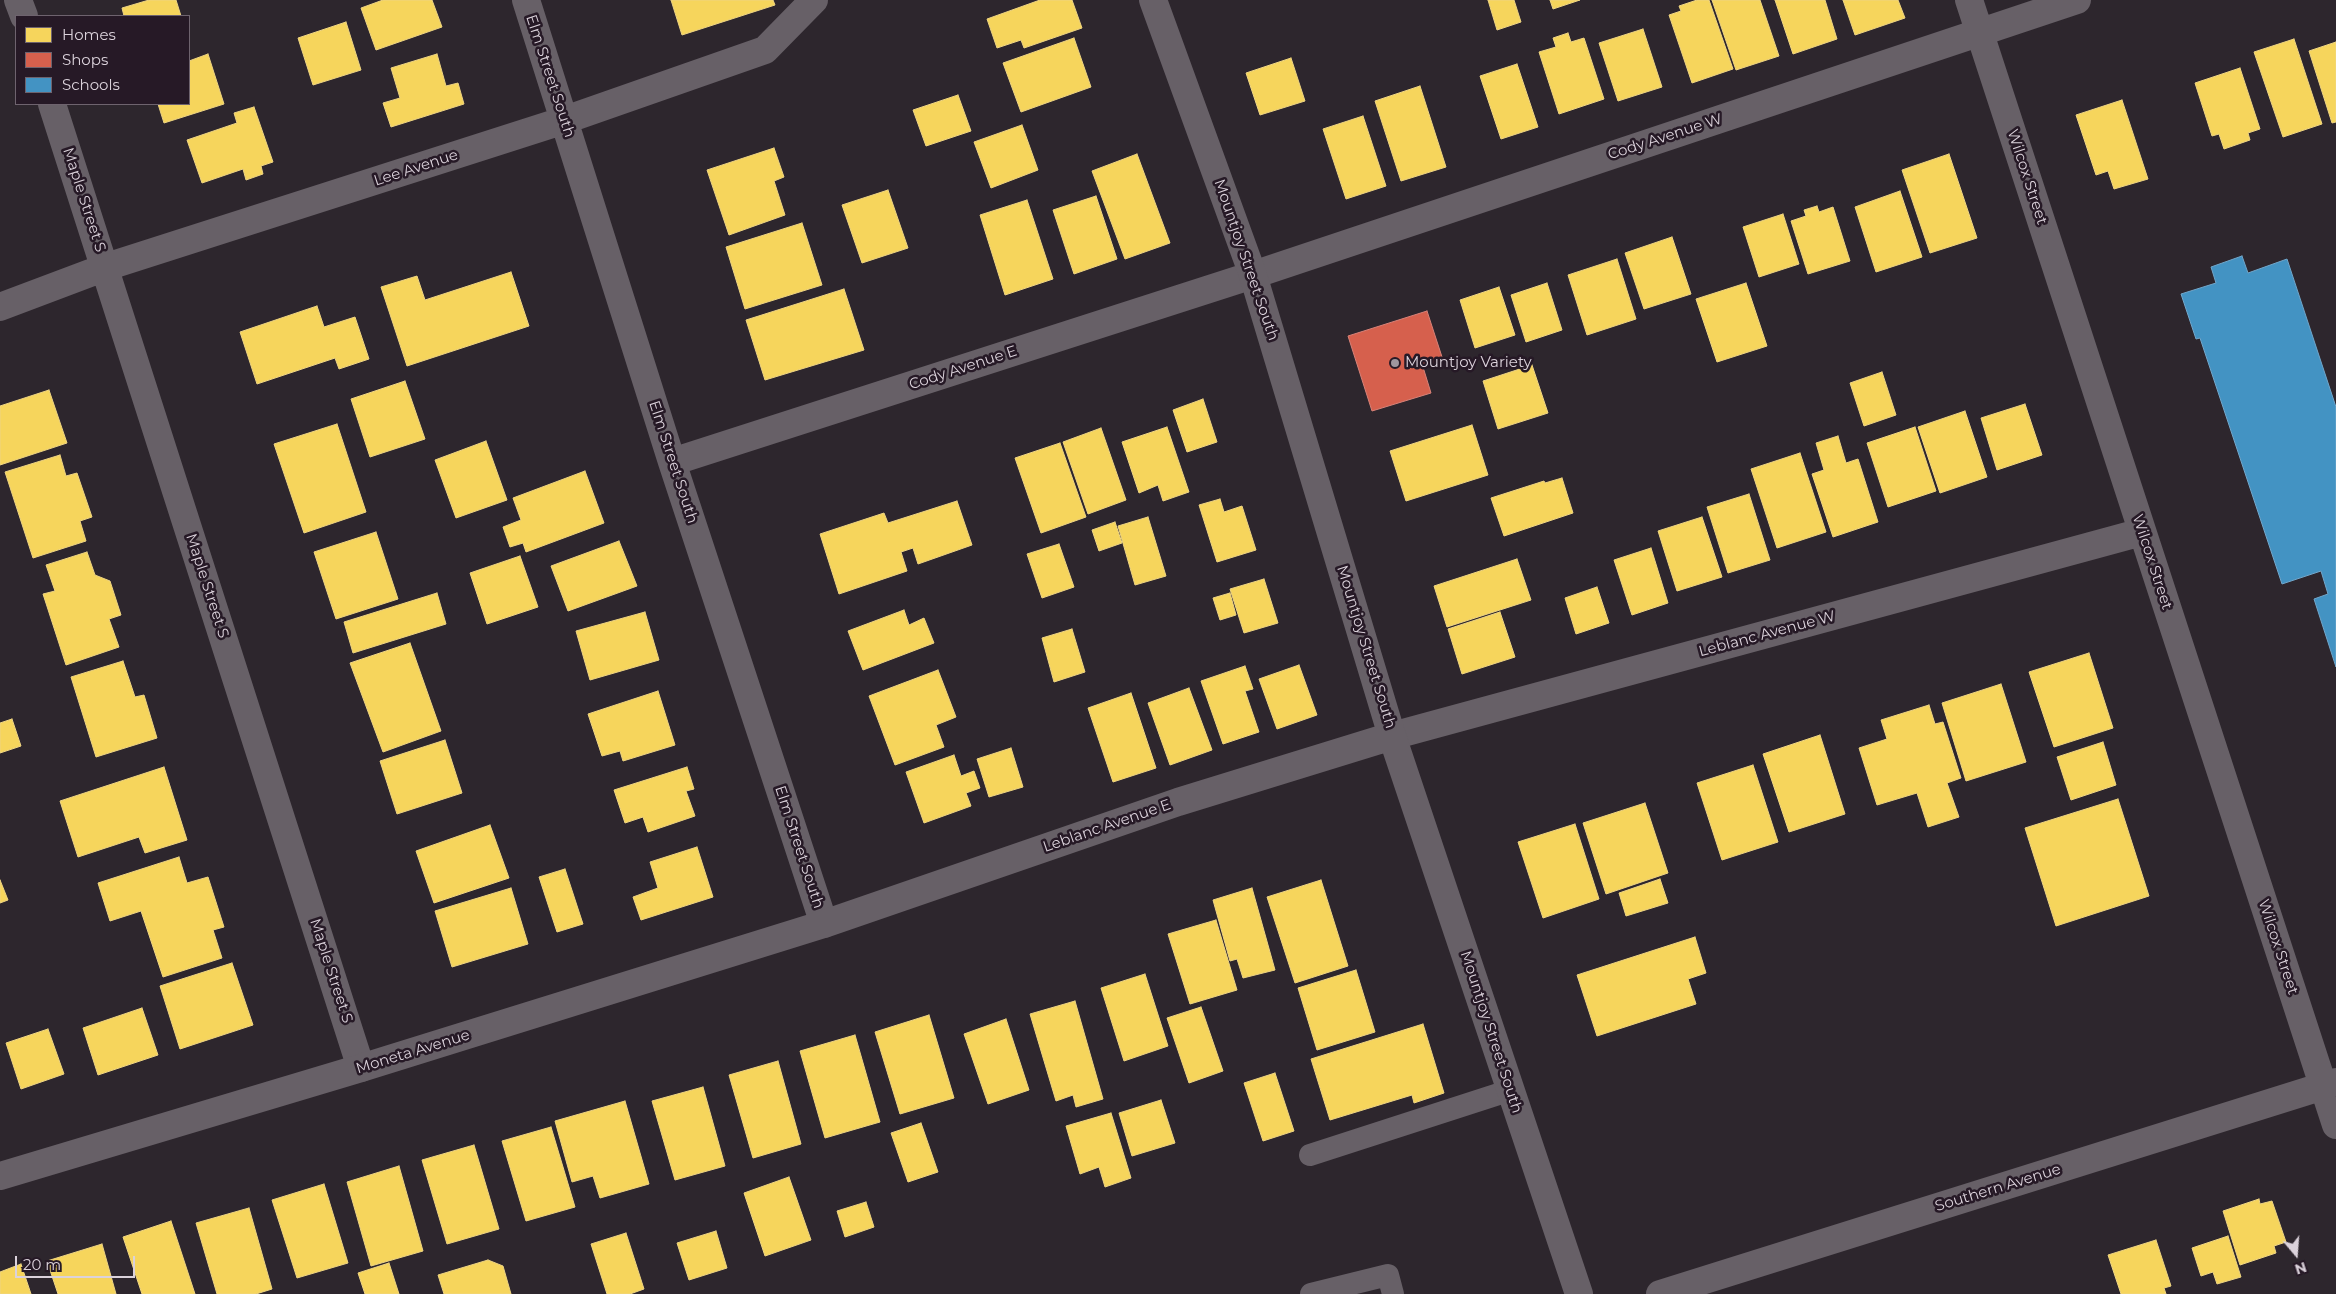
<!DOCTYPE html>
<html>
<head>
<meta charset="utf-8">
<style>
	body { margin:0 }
	#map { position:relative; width:2336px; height:1294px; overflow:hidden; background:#2d262d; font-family:Montserrat,sans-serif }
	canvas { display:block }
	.legend { position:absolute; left:15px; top:15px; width:175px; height:90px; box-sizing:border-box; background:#261926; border:1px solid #6e636e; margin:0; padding:6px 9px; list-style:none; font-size:15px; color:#dbd2db }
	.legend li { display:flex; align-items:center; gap:10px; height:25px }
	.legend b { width:25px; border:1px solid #6e636e }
	.north { position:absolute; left:2271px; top:1229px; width:50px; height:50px; -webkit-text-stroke:4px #261926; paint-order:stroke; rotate:162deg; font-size:14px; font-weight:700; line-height:20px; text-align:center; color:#dbd2db }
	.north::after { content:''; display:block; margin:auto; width:18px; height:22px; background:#dbd2db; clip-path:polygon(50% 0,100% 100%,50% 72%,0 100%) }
	.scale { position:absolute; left:15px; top:1256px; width:120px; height:22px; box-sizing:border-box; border:2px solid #dbd2db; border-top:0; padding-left:6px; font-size:15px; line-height:18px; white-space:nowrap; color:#dbd2db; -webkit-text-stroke:4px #261926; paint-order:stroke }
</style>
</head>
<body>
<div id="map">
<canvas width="2336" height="1294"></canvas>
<ul class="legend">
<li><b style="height:14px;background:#f6d55c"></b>Homes</li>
<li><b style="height:14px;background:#d6604d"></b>Shops</li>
<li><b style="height:14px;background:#4393c3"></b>Schools</li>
</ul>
<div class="north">N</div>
<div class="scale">20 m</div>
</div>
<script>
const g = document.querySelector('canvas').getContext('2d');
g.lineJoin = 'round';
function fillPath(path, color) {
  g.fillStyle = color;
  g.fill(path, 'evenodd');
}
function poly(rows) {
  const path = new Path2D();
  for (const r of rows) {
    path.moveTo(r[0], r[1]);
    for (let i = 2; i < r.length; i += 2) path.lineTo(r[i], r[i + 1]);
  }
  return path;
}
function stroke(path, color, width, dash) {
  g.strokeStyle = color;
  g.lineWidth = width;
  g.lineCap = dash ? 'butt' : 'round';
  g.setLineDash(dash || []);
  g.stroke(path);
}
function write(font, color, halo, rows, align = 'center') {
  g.font = font + ' Montserrat,sans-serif';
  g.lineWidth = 5;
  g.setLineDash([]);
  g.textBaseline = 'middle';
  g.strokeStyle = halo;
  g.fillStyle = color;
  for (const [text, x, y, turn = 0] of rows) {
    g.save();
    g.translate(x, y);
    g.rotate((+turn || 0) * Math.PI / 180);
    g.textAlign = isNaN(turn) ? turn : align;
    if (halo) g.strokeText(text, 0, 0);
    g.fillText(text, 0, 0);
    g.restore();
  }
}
const homes = poly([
	[149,0,176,0,181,16,124,16,122,8,149,0],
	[383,0,432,0,442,27,376,50,361,8,383,0],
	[671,0,773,0,775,5,682,35,671,0],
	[1040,0,1072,0,1082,28,1024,48,1021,40,997,48,987,19,1040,0],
	[1488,0,1514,0,1521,22,1497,30,1488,0],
	[1550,0,1580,0,1553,9,1550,0],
	[1697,0,1709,0,1733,69,1692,83,1669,15,1681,11,1679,6,1697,0],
	[1712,0,1760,0,1779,56,1736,70,1712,0],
	[1775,0,1825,0,1837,39,1793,54,1775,0],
	[1843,0,1898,0,1905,18,1855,35,1843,0],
	[346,22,361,70,313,85,298,38,346,22],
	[1643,29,1662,87,1618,101,1599,43,1643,29],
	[1568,33,1571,42,1584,38,1604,99,1559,114,1539,52,1556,47,1553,38,1568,33],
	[1074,38,1091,87,1021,112,1003,63,1074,38],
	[2294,39,2322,124,2283,137,2254,52,2294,39],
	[2336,42,2336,122,2332,123,2309,51,2336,42],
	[208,54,224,104,164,123,158,104,189,104,189,61,208,54],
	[437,54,446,86,458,83,464,104,391,127,383,103,400,98,391,68,437,54],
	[1291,58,1305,101,1260,115,1246,73,1291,58],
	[1517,64,1538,127,1501,139,1480,76,1517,64],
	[2240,68,2260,129,2248,133,2250,140,2224,149,2219,134,2212,136,2195,83,2240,68],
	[1420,86,1446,167,1401,181,1375,101,1420,86],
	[958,95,971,131,926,146,913,110,958,95],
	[2122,100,2148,179,2114,189,2108,171,2096,175,2076,115,2122,100],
	[254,107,273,162,261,166,263,174,246,180,243,169,202,183,187,140,237,123,234,113,254,107],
	[1363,116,1386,186,1346,199,1323,129,1363,116],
	[1022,125,1038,170,991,188,974,142,1022,125],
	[774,148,784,177,774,181,785,215,729,235,707,170,774,148],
	[1137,154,1170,243,1125,259,1092,171,1137,154],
	[1949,154,1977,238,1930,253,1902,170,1949,154],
	[888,190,908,248,862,263,842,205,888,190],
	[1900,191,1922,257,1876,272,1855,207,1900,191],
	[1096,196,1117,259,1074,274,1053,210,1096,196],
	[1027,200,1053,279,1005,295,980,215,1027,200],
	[1817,206,1819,212,1833,207,1850,261,1808,274,1791,221,1806,216,1804,210,1817,206],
	[1783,214,1799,264,1759,277,1743,227,1783,214],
	[802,223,822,285,745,309,726,247,802,223],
	[1672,237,1691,294,1644,309,1625,253,1672,237],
	[1617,259,1636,319,1587,335,1568,275,1617,259],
	[511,272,529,326,407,366,381,287,417,276,425,300,511,272],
	[1547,283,1562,330,1526,342,1511,295,1547,283],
	[1746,283,1767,346,1717,362,1696,299,1746,283],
	[1499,287,1515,335,1475,348,1460,300,1499,287],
	[844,289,864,350,765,380,746,320,844,289],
	[317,306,324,327,355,317,369,359,339,369,335,358,257,384,240,332,317,306],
	[1532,365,1548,413,1498,429,1483,381,1532,365],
	[1882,372,1896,415,1864,426,1850,383,1882,372],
	[405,381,425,439,370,457,351,399,405,381],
	[49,390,67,443,0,465,0,406,49,390],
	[1203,399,1217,442,1187,452,1173,410,1203,399],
	[2025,404,2042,455,1997,470,1981,418,2025,404],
	[1965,411,1987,477,1940,493,1918,427,1965,411],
	[337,424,366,512,304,533,274,444,337,424],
	[1472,425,1488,475,1406,501,1390,451,1472,425],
	[1167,427,1189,492,1163,501,1158,485,1139,493,1122,442,1167,427],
	[1915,427,1936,491,1888,507,1867,443,1915,427],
	[1101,428,1126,500,1088,514,1063,442,1101,428],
	[1838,436,1846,463,1858,459,1878,522,1833,537,1812,474,1824,470,1816,443,1838,436],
	[486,441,507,500,456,518,435,460,486,441],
	[1060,443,1086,517,1041,533,1015,458,1060,443],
	[1800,453,1826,532,1777,548,1751,469,1800,453],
	[60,455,66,476,77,473,92,517,80,521,86,541,33,558,5,472,60,455],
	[585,471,604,523,526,552,523,543,510,547,503,527,521,520,513,498,585,471],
	[1562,478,1573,513,1504,536,1491,498,1544,481,1545,483,1562,478],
	[1749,494,1770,560,1728,573,1707,507,1749,494],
	[1220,499,1224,512,1242,506,1256,550,1217,562,1199,505,1220,499],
	[957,501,972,545,918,564,913,548,901,552,907,571,839,594,820,534,884,513,888,523,957,501],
	[1148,517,1166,576,1135,585,1118,526,1148,517],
	[1702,517,1722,577,1677,591,1658,531,1702,517],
	[1115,522,1122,543,1099,551,1092,530,1115,522],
	[376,532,398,599,336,619,314,552,376,532],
	[619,541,637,586,568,611,551,566,619,541],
	[1059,544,1074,587,1042,598,1027,554,1059,544],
	[1651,548,1668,603,1632,615,1614,560,1651,548],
	[87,552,95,575,110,581,121,615,109,619,119,647,66,665,43,594,55,591,46,565,87,552],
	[520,556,538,607,487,624,470,573,520,556],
	[1517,559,1531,600,1447,627,1434,586,1517,559],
	[1264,579,1278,623,1244,633,1230,589,1264,579],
	[1597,587,1609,623,1576,634,1565,598,1597,587],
	[437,593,446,624,353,653,344,622,437,593],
	[1230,593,1236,615,1220,620,1213,598,1230,593],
	[904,610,909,625,924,618,934,643,863,670,848,631,904,610],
	[645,612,659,660,590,680,576,631,645,612],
	[1500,612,1515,657,1462,674,1448,629,1500,612],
	[1072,629,1085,672,1054,682,1042,638,1072,629],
	[410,643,441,731,383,752,350,663,410,643],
	[2089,653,2113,728,2054,747,2029,672,2089,653],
	[123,661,135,697,144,695,157,738,96,757,71,677,123,661],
	[1299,665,1317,715,1277,729,1259,679,1299,665],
	[1245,666,1253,689,1245,691,1259,732,1223,744,1201,681,1245,666],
	[938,670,956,717,936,725,944,747,895,765,869,696,938,670],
	[2001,684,2026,762,1966,781,1942,703,2001,684],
	[1189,688,1212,750,1170,765,1148,703,1189,688],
	[658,691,675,745,623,761,620,751,602,756,588,714,658,691],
	[1131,693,1156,768,1113,782,1088,708,1131,693],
	[1929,705,1935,724,1943,722,1961,778,1947,783,1959,817,1928,827,1917,793,1877,805,1859,748,1887,739,1881,720,1929,705],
	[12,719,21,746,0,753,0,723,12,719],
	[1820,735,1845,814,1789,832,1763,754,1820,735],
	[445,740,462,793,397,814,380,761,445,740],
	[2103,742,2116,785,2071,800,2057,757,2103,742],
	[1011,748,1023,787,989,797,977,759,1011,748],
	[954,755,961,776,974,771,980,788,966,793,971,806,924,823,906,772,954,755],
	[1753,765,1778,842,1722,860,1697,783,1753,765],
	[164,767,187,840,145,853,139,837,78,857,60,801,164,767],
	[687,767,694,789,686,791,695,816,648,832,643,817,625,823,614,790,687,767],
	[2118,799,2149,896,2056,926,2025,828,2118,799],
	[1645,803,1668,873,1606,894,1583,823,1645,803],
	[1575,824,1599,899,1543,918,1518,842,1575,824],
	[490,825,509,878,434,903,416,851,490,825],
	[697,847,713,897,641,920,633,897,658,888,650,862,697,847],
	[179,857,187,883,208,877,224,927,213,930,222,958,163,977,141,911,110,921,98,883,179,857],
	[565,869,583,924,557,932,539,877,565,869],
	[1660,879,1668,903,1626,916,1619,893,1660,879],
	[0,880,8,900,0,903,0,880],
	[1321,880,1348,966,1295,983,1267,897,1321,880],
	[511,888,528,944,452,967,435,911,511,888],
	[1252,888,1275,970,1243,978,1237,959,1230,961,1213,900,1252,888],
	[1216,920,1237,990,1190,1004,1168,934,1216,920],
	[1695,937,1706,973,1688,979,1696,1004,1597,1036,1577,975,1695,937],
	[232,963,253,1025,180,1049,160,986,232,963],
	[1356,970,1375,1032,1317,1050,1298,988,1356,970],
	[1145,974,1168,1046,1124,1061,1101,988,1145,974],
	[1075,1001,1103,1099,1076,1107,1073,1095,1056,1101,1030,1014,1075,1001],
	[1201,1007,1223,1071,1189,1083,1167,1018,1201,1007],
	[142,1008,158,1055,98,1075,83,1028,142,1008],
	[929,1015,954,1098,900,1114,875,1032,929,1015],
	[1006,1019,1029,1090,988,1104,964,1034,1006,1019],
	[1423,1024,1444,1093,1414,1103,1412,1095,1330,1120,1311,1059,1423,1024],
	[48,1029,64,1074,21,1089,6,1043,48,1029],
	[855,1035,880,1122,825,1138,800,1051,855,1035],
	[778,1061,801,1144,753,1158,729,1075,778,1061],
	[1275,1073,1294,1131,1263,1141,1244,1083,1275,1073],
	[703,1087,725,1166,675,1180,652,1101,703,1087],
	[1161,1100,1175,1143,1132,1156,1119,1113,1161,1100],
	[625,1101,649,1184,600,1198,593,1176,572,1182,555,1121,625,1101],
	[1111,1113,1131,1178,1105,1187,1099,1167,1080,1174,1066,1126,1111,1113],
	[921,1123,938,1172,908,1182,891,1133,921,1123],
	[551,1127,575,1207,526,1221,502,1141,551,1127],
	[474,1145,499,1229,447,1244,422,1160,474,1145],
	[399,1166,423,1251,371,1266,347,1182,399,1166],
	[789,1177,811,1240,765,1256,744,1193,789,1177],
	[324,1184,348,1263,297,1278,272,1200,324,1184],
	[2259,1199,2260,1204,2272,1201,2286,1242,2274,1246,2276,1253,2240,1265,2223,1211,2259,1199],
	[866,1202,874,1227,845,1237,837,1211,866,1202],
	[249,1208,272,1289,256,1294,217,1294,196,1223,249,1208],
	[171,1221,195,1294,142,1294,123,1237,171,1221],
	[716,1231,727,1268,689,1280,677,1243,716,1231],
	[626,1233,644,1289,630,1294,607,1294,591,1244,626,1233],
	[2228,1236,2241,1277,2217,1284,2213,1272,2201,1276,2192,1248,2228,1236],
	[2156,1240,2171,1286,2164,1288,2166,1294,2121,1294,2108,1255,2156,1240],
	[102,1244,116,1294,58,1294,47,1261,102,1244],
	[488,1260,503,1266,511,1294,444,1294,438,1275,488,1260],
	[389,1263,399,1294,365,1294,358,1273,389,1263],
	[21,1264,31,1294,0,1294,0,1272,21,1264]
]);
const shops = poly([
	[1427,311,1443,360,1423,367,1431,393,1372,411,1348,336,1427,311]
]);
const schools = poly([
	[2242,256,2248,273,2287,259,2336,407,2336,667,2314,599,2328,594,2321,571,2282,584,2200,338,2196,339,2181,294,2216,283,2211,267,2242,256]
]);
const service = poly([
	[1310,1155,1511,1090],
	[1311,1294,1388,1275,1393,1294]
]);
const minor = poly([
	[18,0,24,16],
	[526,0,672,462,824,924],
	[1969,0,2336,1125],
	[52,104,361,1068],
	[0,307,106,267,565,120,765,50,814,0],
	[672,462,1253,275,2077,0],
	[1392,736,2142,532],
	[1660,1294,2336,1082]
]);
const tertiary = poly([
	[1153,0,1253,275,1392,736,1579,1294],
	[0,1176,361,1068,824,924,1178,802,1392,736]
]);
const markers = [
	[1395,363,5,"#9e969e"]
];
const streetNames = [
	["Elm Street South",550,76,72],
	["Cody Avenue W",1665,137,-18],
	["Lee Avenue",416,168,-18],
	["Wilcox Street",2027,177,72],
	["Maple Street S",84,200,72],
	["Mountjoy Street South",1246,260,71],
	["Cody Avenue E",963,368,-18],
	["Elm Street South",673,462,72],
	["Wilcox Street",2152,562,72],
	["Maple Street S",207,586,72],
	["Leblanc Avenue W",1767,634,-15],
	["Mountjoy Street South",1366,647,73],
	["Leblanc Avenue E",1107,826,-19],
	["Elm Street South",799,847,72],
	["Wilcox Street",2278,947,72],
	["Maple Street S",331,971,72],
	["Mountjoy Street South",1491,1032,72],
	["Moneta Avenue",413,1052,-17],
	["Southern Avenue",1998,1188,-17]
];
const poiNames = [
	["Mountjoy Variety",1405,363]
];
fillPath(homes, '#f6d55c');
stroke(homes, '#eed482', 1);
fillPath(shops, '#d6604d');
stroke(shops, '#d88278', 1);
fillPath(schools, '#4393c3');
stroke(schools, '#71a6ca', 1);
stroke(service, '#676067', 22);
stroke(minor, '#676067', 28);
stroke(tertiary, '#676067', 28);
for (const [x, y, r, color] of markers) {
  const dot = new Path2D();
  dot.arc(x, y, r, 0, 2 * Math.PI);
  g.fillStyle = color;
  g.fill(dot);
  stroke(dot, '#261926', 2);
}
write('15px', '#dbd2db', '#261926', streetNames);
write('15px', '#dbd2db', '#261926', poiNames, 'left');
</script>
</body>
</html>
